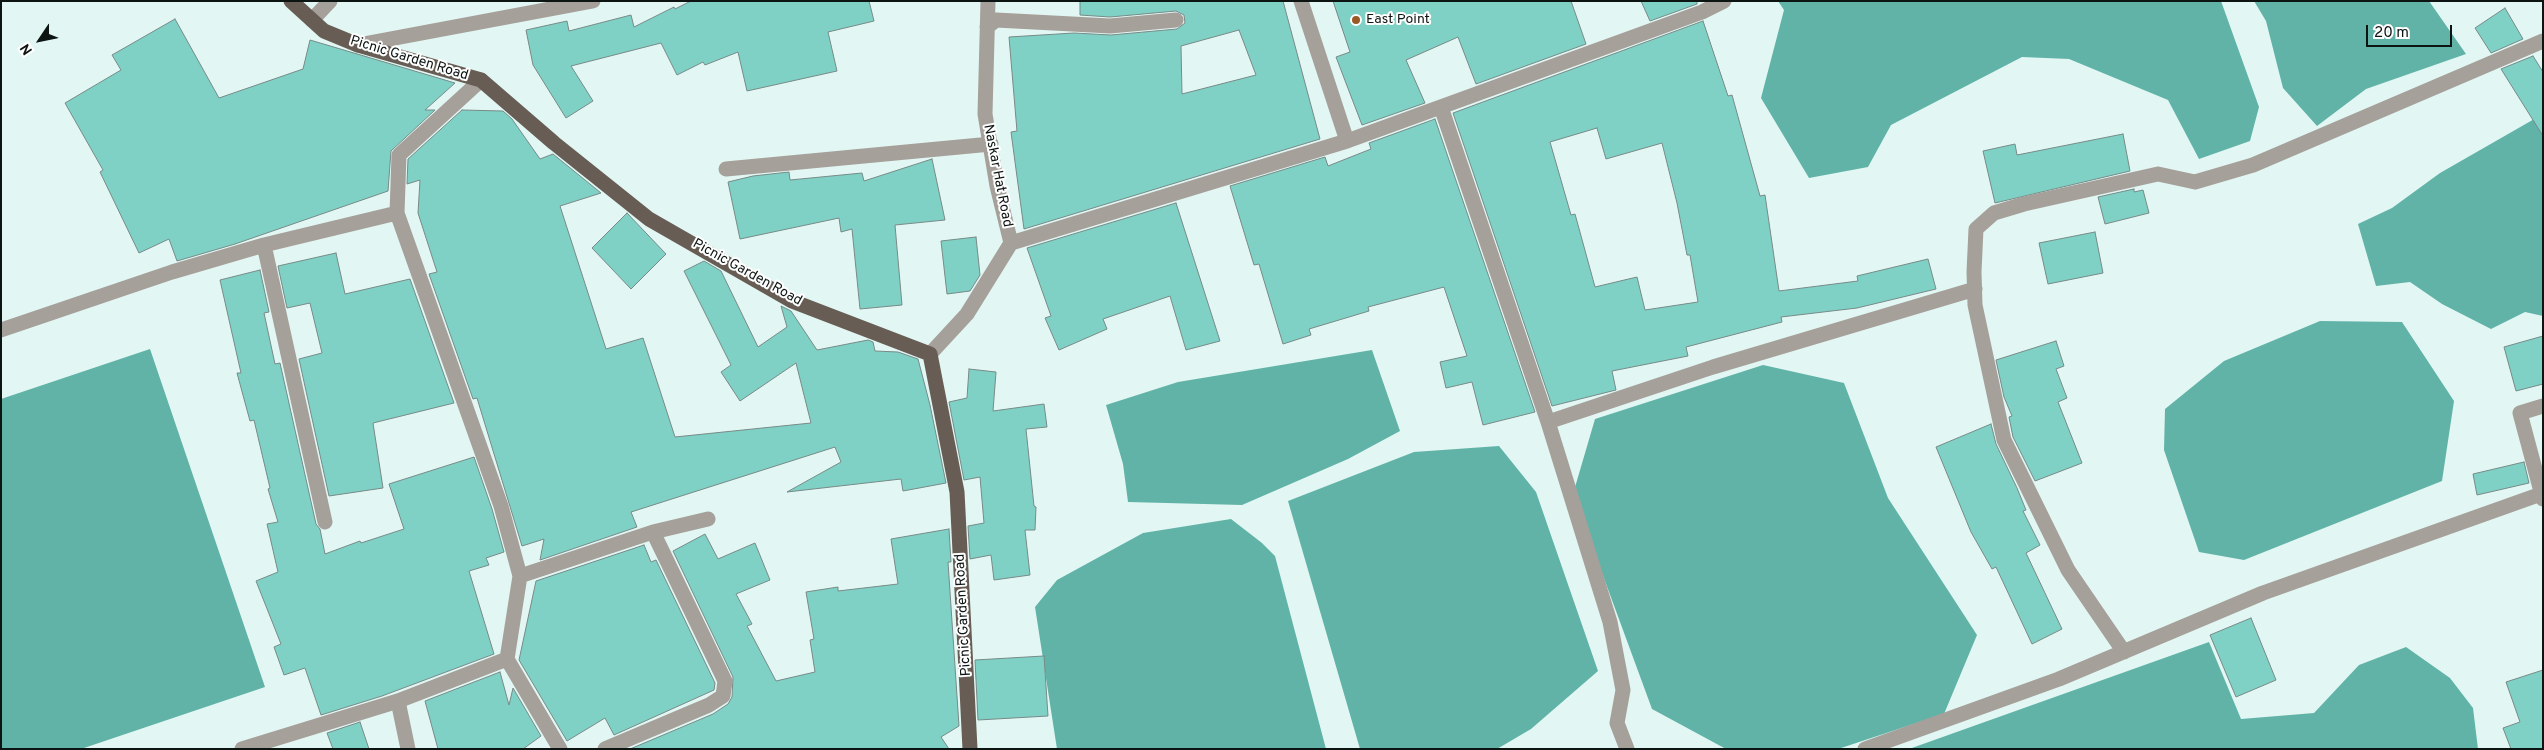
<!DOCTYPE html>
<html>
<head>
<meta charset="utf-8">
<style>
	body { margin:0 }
	#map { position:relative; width:2544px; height:750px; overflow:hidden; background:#e2f7f3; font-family:Overpass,sans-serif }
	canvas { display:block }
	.frame { position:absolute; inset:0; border:2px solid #0d1513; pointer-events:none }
	.north { position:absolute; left:15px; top:15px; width:50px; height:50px; -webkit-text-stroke:4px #fff; paint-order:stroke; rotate:236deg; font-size:14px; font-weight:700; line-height:20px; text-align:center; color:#0d1513 }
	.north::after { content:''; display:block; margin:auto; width:18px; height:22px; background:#0d1513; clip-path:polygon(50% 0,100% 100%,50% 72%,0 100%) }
	.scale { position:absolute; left:2366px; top:25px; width:86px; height:22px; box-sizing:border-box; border:2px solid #0d1513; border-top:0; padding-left:6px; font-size:15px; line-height:18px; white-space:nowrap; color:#0d1513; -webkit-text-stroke:4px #fff; paint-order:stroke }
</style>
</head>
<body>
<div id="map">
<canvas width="2544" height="750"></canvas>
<div class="frame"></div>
<div class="north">N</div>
<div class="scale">20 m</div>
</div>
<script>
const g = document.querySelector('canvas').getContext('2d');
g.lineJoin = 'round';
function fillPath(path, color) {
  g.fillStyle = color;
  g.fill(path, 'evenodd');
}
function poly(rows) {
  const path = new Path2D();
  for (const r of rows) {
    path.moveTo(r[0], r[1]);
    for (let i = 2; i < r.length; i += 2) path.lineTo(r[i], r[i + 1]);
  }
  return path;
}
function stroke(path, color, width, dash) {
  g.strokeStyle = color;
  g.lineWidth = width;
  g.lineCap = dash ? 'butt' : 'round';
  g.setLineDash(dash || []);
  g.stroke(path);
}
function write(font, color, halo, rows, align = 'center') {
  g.font = font + ' Overpass,sans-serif';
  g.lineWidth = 4;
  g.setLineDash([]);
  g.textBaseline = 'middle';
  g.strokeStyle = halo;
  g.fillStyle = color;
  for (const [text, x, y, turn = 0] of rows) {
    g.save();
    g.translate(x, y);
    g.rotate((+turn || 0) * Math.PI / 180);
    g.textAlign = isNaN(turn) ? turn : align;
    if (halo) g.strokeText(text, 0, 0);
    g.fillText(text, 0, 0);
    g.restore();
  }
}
const water = poly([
	[1778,1,2221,1,2259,107,2250,141,2199,159,2168,100,2069,59,2022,57,1891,125,1868,167,1809,178,1761,98,1784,10],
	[2254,1,2429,1,2466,54,2366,89,2317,126,2283,88,2266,21],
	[2543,114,2543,316,2525,312,2491,329,2442,304,2410,282,2376,286,2358,224,2392,208,2440,173],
	[2320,321,2402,322,2454,401,2442,481,2244,560,2199,552,2164,450,2165,409,2224,361],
	[150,349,265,687,81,749,1,749,1,399],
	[1372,350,1400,431,1348,459,1242,505,1128,502,1123,464,1106,405,1178,382],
	[1763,365,1844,383,1888,498,1977,635,1944,714,1838,749,1726,749,1652,709,1573,494,1595,419],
	[1499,446,1536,492,1598,671,1531,729,1497,749,1360,749,1288,501,1414,452],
	[1231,519,1262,543,1275,556,1326,749,1057,749,1035,607,1057,580,1143,533],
	[2209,642,2241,719,2314,713,2359,665,2406,647,2450,678,2473,708,2478,749,1909,749]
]);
const building = poly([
	[691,1,869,1,874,21,828,32,837,71,747,91,738,52,705,65,703,62,677,75,661,43,571,66,593,101,566,118,533,65,526,30,567,21,569,31,631,15,634,27,674,7,675,9,691,1],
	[1080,1,1283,1,1320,139,1024,229,1011,132,1017,131,1009,37,1074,33,1111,35,1177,29,1185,23,1184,15,1176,11,1110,17,1080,15,1080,1],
	[1239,30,1256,75,1182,94,1181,46,1239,30],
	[1333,1,1571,1,1586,44,1476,84,1458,37,1406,60,1425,103,1362,125,1336,57,1350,52,1333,1],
	[1641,1,1697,1,1697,4,1650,21,1641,1],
	[2505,8,2523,39,2491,53,2475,28,2505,8],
	[175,19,219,98,303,69,310,40,455,83,425,110,435,110,391,151,388,191,235,244,177,261,169,239,139,253,100,172,103,170,65,103,121,70,112,55,175,19],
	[1703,21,1728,96,1732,95,1760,196,1765,195,1779,291,1858,281,1857,276,1928,259,1936,289,1857,308,1781,317,1782,322,1686,347,1688,356,1612,371,1616,390,1552,406,1453,113,1703,21],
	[1597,128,1606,159,1662,143,1677,203,1687,255,1690,255,1698,302,1645,310,1637,277,1595,287,1575,214,1571,215,1550,142,1597,128],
	[2533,56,2543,72,2543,136,2501,69,2533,56],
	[462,110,503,111,512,119,540,159,553,154,601,193,560,206,606,349,643,338,675,437,811,423,796,363,740,401,721,372,731,365,684,271,704,261,721,271,758,347,787,327,781,306,791,311,817,350,868,340,873,342,875,351,898,352,918,359,930,405,946,483,903,491,901,479,787,492,841,462,835,447,631,512,637,527,540,560,544,539,522,546,477,398,473,399,429,274,437,272,418,213,420,180,407,184,408,159,462,110],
	[1435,119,1535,412,1483,425,1472,382,1446,388,1440,362,1467,356,1444,287,1368,307,1369,311,1309,329,1311,335,1283,344,1259,264,1254,265,1230,186,1325,157,1328,166,1371,149,1369,143,1435,119],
	[2123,134,2130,171,1995,203,1983,151,2015,144,2017,155,2123,134],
	[932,159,945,220,895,225,902,305,860,309,852,229,841,232,839,218,740,239,728,182,753,176,789,172,790,180,862,173,864,181,932,159],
	[2134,189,2134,192,2143,190,2149,213,2105,224,2098,197,2134,189],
	[1176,203,1220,341,1186,350,1170,296,1103,319,1107,329,1059,350,1045,318,1051,316,1027,248,1176,203],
	[627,213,666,254,631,289,592,248,627,213],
	[2095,232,2103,273,2048,284,2039,243,2095,232],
	[976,237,980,275,970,291,947,294,941,241,976,237],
	[336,253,345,294,410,279,454,403,373,423,383,488,329,496,299,359,322,353,310,303,287,308,278,266,336,253],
	[260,270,269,312,264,313,275,364,280,363,316,524,320,529,325,554,360,541,361,543,404,529,389,484,474,457,492,509,504,552,486,558,489,565,469,571,494,654,382,696,321,715,305,668,284,675,274,647,281,644,256,581,278,572,267,524,278,522,268,489,270,488,254,420,250,421,237,373,241,373,220,280,260,270],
	[2543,336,2543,384,2516,391,2504,347,2543,336],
	[2056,341,2064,366,2056,369,2067,398,2058,402,2082,463,2035,481,2013,437,2009,417,2012,416,2004,397,1996,360,2056,341],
	[969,369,996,372,993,411,1044,404,1047,427,1026,429,1034,506,1036,507,1035,530,1025,530,1030,575,994,580,991,555,970,559,968,526,984,523,980,477,964,480,949,402,967,398,969,369],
	[1991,424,1996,444,2017,488,2026,510,2023,511,2040,545,2026,553,2062,629,2032,644,1996,567,1992,569,1971,532,1936,447,1991,424],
	[2524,462,2529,483,2477,495,2473,474,2524,462],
	[949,529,951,562,948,562,959,726,941,737,949,749,630,749,713,714,728,704,732,697,733,677,673,551,705,534,718,559,755,543,770,580,736,594,752,624,747,626,776,681,815,672,810,640,814,639,806,592,838,587,838,591,898,584,891,539,949,529],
	[644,545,651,562,656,560,715,683,714,690,614,735,605,718,567,741,519,660,536,581,644,545],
	[2251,618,2276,680,2236,697,2210,635,2251,618],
	[1044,656,1048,716,978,720,975,660,1044,656],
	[2543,670,2543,749,2511,749,2503,728,2520,722,2506,682,2543,670],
	[500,672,509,705,513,688,541,736,523,749,438,749,425,701,500,672],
	[360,722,369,749,333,749,327,733,360,722]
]);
const minor = poly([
	[1301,1,1347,141],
	[312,20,330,1],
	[987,27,996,20,1110,26,1176,20],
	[358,45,593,1],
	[481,80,399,155,397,213,501,506,520,576,507,659,560,749],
	[1441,107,1548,422,1610,622,1623,690,1617,723,1627,749],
	[726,169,991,144],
	[1011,243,1347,141,1702,12,1724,1],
	[264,245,325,522],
	[1,330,172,272,264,245,397,213],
	[930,354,967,314,1011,243,997,186,985,114,988,1],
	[2543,406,2520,413,2543,499],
	[1548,422,1713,367,1975,289],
	[520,576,653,532,708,519],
	[2124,652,2068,570,2004,440,1975,305,1974,272,1976,229,1994,213,2024,204,2158,174,2195,182,2253,165,2543,41],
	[398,701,408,749],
	[242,749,398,701,507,659],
	[605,749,709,705,723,696,725,681,653,532],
	[1865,749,2059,679,2263,593,2541,494]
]);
const major = poly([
	[291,1,324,31,358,45,481,80,554,143,649,219,792,301,930,354,957,492,970,749]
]);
const markers = [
	[1356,20,5,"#9a5826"]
];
const poiNames = [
	["East Point",1366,20]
];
const streetNames = [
	["Picnic Garden Road",409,59,17],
	["Naskar Hat Road",997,176,79],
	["Picnic Garden Road",747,273,29],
	["Picnic Garden Road",964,615,-93]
];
fillPath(water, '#61b3a8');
fillPath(building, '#7fd1c6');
stroke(building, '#778a87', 1);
stroke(minor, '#a6a09b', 15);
stroke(major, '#685d55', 15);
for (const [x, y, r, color] of markers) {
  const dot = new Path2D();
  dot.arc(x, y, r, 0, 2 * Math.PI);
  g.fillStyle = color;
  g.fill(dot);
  stroke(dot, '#fff', 2);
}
write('14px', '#0d1513', '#fff', poiNames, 'left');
write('14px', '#0d1513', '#fff', streetNames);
</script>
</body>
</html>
